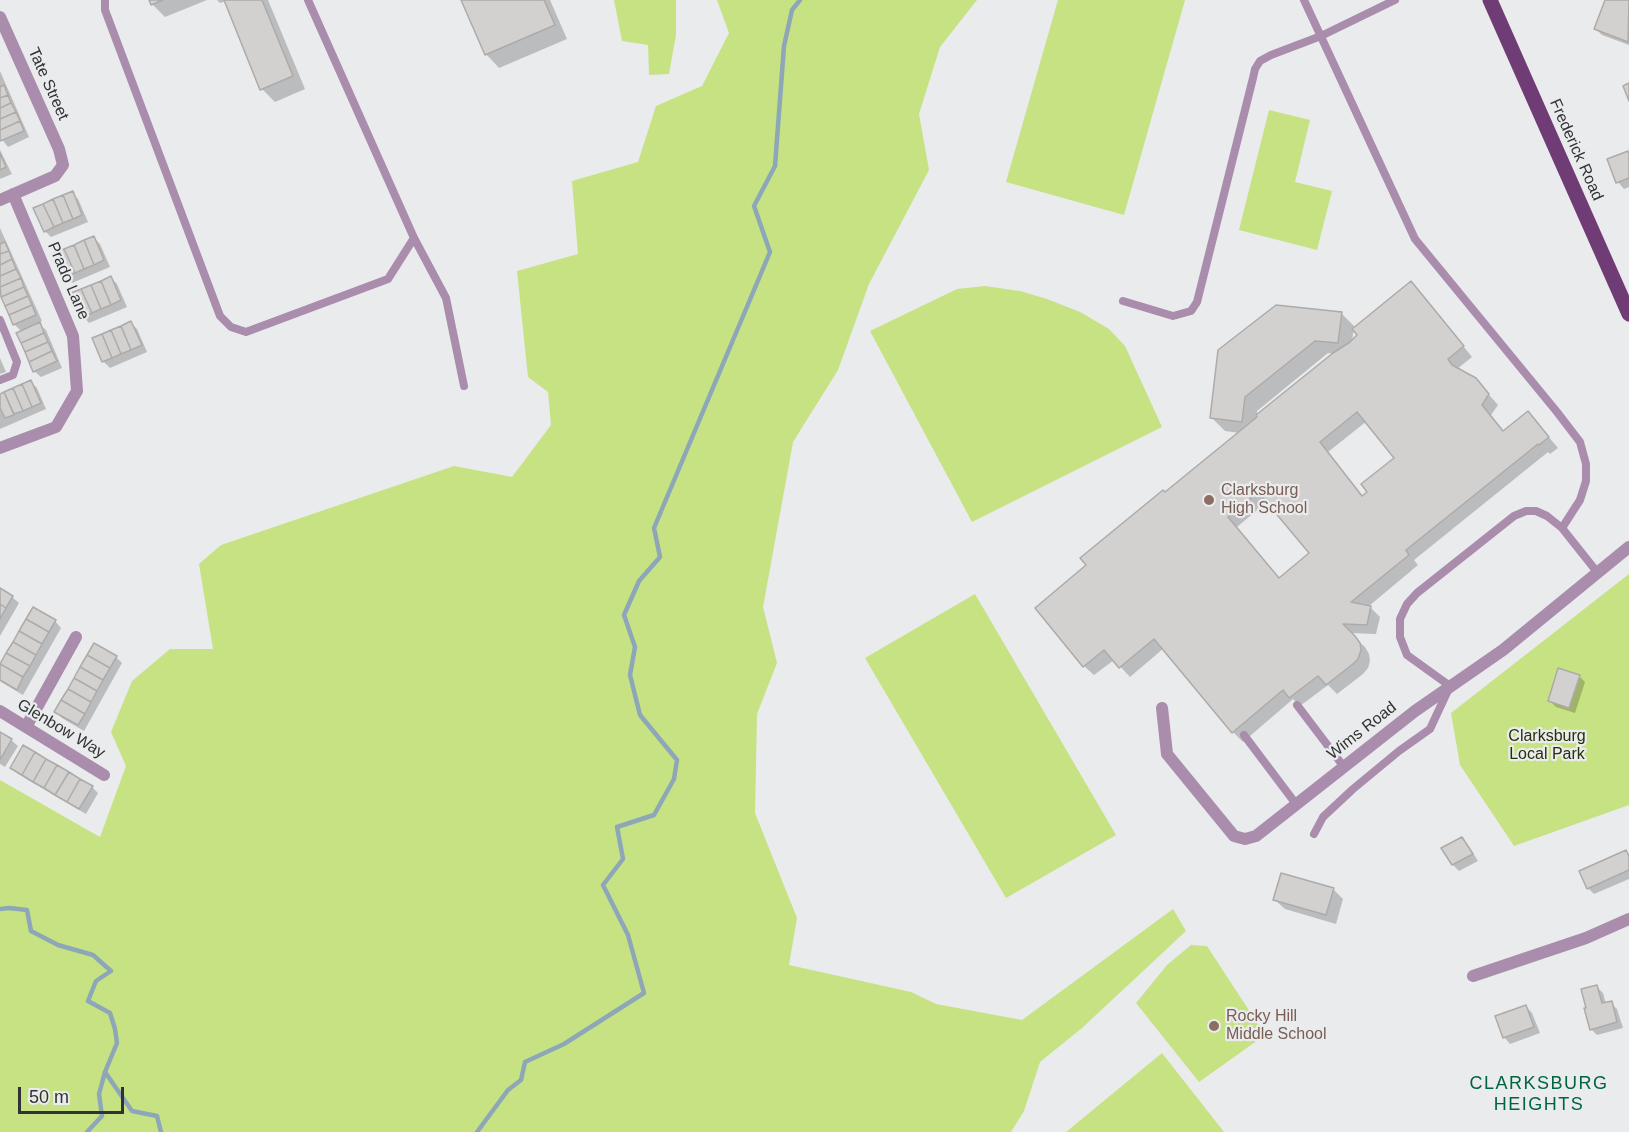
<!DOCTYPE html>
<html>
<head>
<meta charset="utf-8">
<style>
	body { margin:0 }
	#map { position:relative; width:1629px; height:1132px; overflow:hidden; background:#eaebed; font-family:Helvetica,sans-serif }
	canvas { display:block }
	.scale { position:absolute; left:18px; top:1087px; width:106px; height:27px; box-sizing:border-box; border:3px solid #313233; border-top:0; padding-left:8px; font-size:18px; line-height:21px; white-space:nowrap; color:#313233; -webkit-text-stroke:4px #eaebed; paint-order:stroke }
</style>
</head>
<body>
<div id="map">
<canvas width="1629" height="1132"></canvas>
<div class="scale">50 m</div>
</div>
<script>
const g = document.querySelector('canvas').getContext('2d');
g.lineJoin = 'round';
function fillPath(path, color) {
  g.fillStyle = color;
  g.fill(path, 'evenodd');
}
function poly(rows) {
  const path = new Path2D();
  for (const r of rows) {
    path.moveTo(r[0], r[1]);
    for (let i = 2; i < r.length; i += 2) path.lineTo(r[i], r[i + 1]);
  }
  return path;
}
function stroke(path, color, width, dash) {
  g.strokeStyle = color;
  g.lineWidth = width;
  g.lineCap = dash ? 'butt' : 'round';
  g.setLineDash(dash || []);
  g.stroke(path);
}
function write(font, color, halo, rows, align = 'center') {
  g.font = font + ' Helvetica,sans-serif';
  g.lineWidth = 4.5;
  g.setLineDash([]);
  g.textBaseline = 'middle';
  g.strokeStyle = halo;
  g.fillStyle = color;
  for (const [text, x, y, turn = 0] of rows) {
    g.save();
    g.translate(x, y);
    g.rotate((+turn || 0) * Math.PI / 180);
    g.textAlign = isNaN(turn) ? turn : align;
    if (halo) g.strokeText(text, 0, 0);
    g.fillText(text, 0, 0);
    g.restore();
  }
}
const green = poly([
	[614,0,676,0,676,35,669,74,649,75,648,45,622,41],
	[717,0,977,0,940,47,919,114,929,170,869,284,838,370,793,442,763,607,777,663,757,714,755,813,797,918,789,965,911,992,936,1004,1022,1020,1173,909,1186,931,1082,1028,1040,1062,1024,1111,1011,1132,0,1132,0,780,100,837,126,766,111,732,132,681,170,649,213,649,199,564,221,545,454,466,512,477,551,425,548,392,528,377,517,271,578,254,572,181,638,162,656,106,702,86,729,33],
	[1058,0,1185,0,1124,215,1006,182],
	[1269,110,1310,120,1295,182,1332,191,1317,250,1239,230],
	[985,286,1020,291,1047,299,1080,312,1109,329,1125,346,1162,427,972,522,870,331,957,289],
	[1629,574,1629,805,1514,846,1460,765,1451,713],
	[975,594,1116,835,1006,898,865,658],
	[1191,945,1207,946,1265,1035,1199,1082,1136,1003,1167,965],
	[1162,1053,1224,1132,1066,1132]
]);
const shadow = poly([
	[151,0,207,0,165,17,152,4],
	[217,0,268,0,305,89,275,102,262,89,226,1,220,3],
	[463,0,550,0,567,39,499,68,486,54],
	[1607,0,1625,0,1629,2,1629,45,1602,35,1595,28],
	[0,71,29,137,8,147,0,137],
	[0,150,12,174,0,179],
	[1629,154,1629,187,1624,189,1618,182,1609,160],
	[72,193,78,199,88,222,51,237,45,231],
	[0,228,42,321,38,323,46,330,62,368,41,377,34,371,22,332,14,324,0,292],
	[94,238,100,244,110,267,72,283,66,276],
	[111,278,117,284,127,307,89,323,83,316],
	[1411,283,1420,292,1472,357,1457,369,1475,379,1498,405,1491,415,1504,432,1537,423,1558,448,1550,454,1548,452,1414,560,1418,565,1369,606,1380,617,1376,634,1350,633,1365,647,1369,654,1370,661,1368,668,1363,674,1337,694,1328,685,1300,706,1293,699,1243,742,1233,732,1164,648,1130,677,1114,660,1094,675,1084,666,1089,565,1165,494,1240,433,1225,431,1212,418,1341,313,1354,326,1352,342],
	[1328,353,1334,354,1257,416,1257,411],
	[1367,421,1396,458,1363,497,1328,452],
	[1268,501,1311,554,1280,580,1237,527],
	[131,323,137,329,147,352,110,368,103,361],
	[0,358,6,372,0,374],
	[31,382,37,388,46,409,0,429,0,395],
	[0,590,12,597,19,603,0,636],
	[55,621,61,628,23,695,1,682,0,681,0,668],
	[116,657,122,663,84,731,62,718,56,712],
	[1579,676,1585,682,1575,713,1556,707,1549,700],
	[0,734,11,740,18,746,5,767,0,764],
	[12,768,92,787,98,793,86,814,18,774],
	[1462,839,1468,845,1478,861,1459,871,1453,865,1443,849],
	[1626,852,1629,855,1629,879,1594,894,1588,888],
	[1333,889,1343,899,1336,924,1285,909,1275,900],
	[1597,987,1603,993,1606,1004,1611,1003,1617,1009,1623,1028,1597,1035,1591,1029,1588,1009],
	[1526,1006,1532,1013,1540,1033,1510,1044,1504,1037]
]);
const stream = poly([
	[0,909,9,908,27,910,31,931,58,945,93,955,111,971,96,981,88,1001,110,1013,115,1029,117,1043,105,1072,99,1094,102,1116,87,1132],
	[105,1072,132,1111,157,1116,161,1132],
	[477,1132,508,1090,521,1080,525,1062,564,1044,644,993,628,935,603,885,623,859,617,827,654,815,674,779,677,760,640,715,630,675,635,647,624,615,639,581,660,557,654,528,770,252,754,206,775,166,784,46,792,10,800,0]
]);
const building = poly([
	[149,0,163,0,151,5,149,0],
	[224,0,262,0,293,76,260,90,224,0],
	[461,0,544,0,555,25,485,55,461,0],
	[1605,0,1629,0,1628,42,1594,29,1605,0],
	[1629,83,1629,101,1623,86,1629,83],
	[4,85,8,95,0,98,0,87,4,85],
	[8,95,11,103,0,108,0,98,8,95],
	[11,103,16,112,0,119,0,108,11,103],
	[16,112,20,121,0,130,0,119,16,112],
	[20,121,24,131,0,141,0,130,20,121],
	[1628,151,1629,154,1629,178,1616,183,1607,159,1628,151],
	[0,153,6,167,0,170,0,153],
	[73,191,82,215,73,219,63,195,73,191],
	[63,195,73,219,63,223,53,199,63,195],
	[53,199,63,223,54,227,43,204,53,199],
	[43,204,54,227,44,232,33,208,43,204],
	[94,236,104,260,94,265,84,240,94,236],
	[84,240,94,265,84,269,74,245,84,240],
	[5,242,9,251,0,254,0,244,5,242],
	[74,245,84,269,75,273,64,249,74,245],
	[64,249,75,273,65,277,54,253,64,249],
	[9,251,12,259,0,265,0,254,9,251],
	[12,259,16,269,0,276,0,265,12,259],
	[16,269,21,278,0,287,0,276,16,269],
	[111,276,121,300,111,305,101,281,111,276],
	[21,278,24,287,1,297,0,287,21,278],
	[101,281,111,305,101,309,91,285,101,281],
	[1411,281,1464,346,1448,359,1452,365,1476,378,1489,394,1482,405,1503,431,1528,411,1549,437,1539,445,1538,444,1406,550,1409,555,1351,602,1371,606,1367,625,1343,624,1355,636,1360,643,1361,650,1358,659,1353,664,1326,685,1318,676,1289,698,1283,690,1232,733,1154,639,1119,668,1104,650,1083,667,1035,608,1086,565,1080,558,1163,490,1165,492,1257,417,1256,415,1333,353,1350,342,1357,335,1352,329,1411,281],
	[1357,412,1394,458,1361,484,1367,492,1362,496,1320,442,1357,412],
	[1258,492,1309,553,1279,578,1228,517,1258,492],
	[91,285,101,309,92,313,81,289,91,285],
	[24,287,28,296,5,306,1,297,24,287],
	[81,289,92,313,82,317,71,293,81,289],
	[28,296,32,305,9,315,5,306,28,296],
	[32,305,36,315,13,325,9,315,32,305],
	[1276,305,1342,312,1338,343,1315,341,1245,397,1242,422,1210,418,1218,350,1276,305],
	[131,321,142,345,131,350,121,326,131,321],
	[40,322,44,333,21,343,16,333,40,322],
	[121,326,131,350,121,354,111,330,121,326],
	[111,330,121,354,112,358,102,334,111,330],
	[44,333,48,342,25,352,21,343,44,333],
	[102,334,112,358,102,362,92,338,102,334],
	[48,342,52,351,29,362,25,352,48,342],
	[52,351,57,361,33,372,29,362,52,351],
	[31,380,41,403,32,407,22,384,31,380],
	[22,384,32,407,23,411,13,388,22,384],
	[13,388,23,411,14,414,4,392,13,388],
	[4,392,14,415,5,418,0,408,0,394,4,392],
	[0,588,13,596,6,608,0,604,0,588],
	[0,604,6,608,0,619,0,604],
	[33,607,56,620,49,632,26,619,33,607],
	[26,619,49,632,42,644,19,631,26,619],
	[19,631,42,644,36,655,13,642,19,631],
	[13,642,36,655,30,666,6,653,13,642],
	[94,643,117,656,110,668,87,655,94,643],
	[6,653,30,666,23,677,0,664,6,653],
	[87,655,110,668,103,680,80,667,87,655],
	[0,664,23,677,17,690,0,680,0,664],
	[80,667,103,680,97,691,74,678,80,667],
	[1558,668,1580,675,1569,708,1548,701,1558,668],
	[74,678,97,691,91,702,68,689,74,678],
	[68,689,91,702,85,714,61,700,68,689],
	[61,700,85,714,78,725,54,712,61,700],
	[0,732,12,739,0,760,0,732],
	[23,745,35,752,22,775,10,768,23,745],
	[35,752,46,759,33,782,22,775,35,752],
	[46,759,57,765,44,788,33,782,46,759],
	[57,765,69,772,55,795,44,788,57,765],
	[69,772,80,779,67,802,55,795,69,772],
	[80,779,93,786,79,809,67,802,80,779],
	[1462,837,1473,854,1452,865,1441,848,1462,837],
	[1626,850,1629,856,1629,870,1587,889,1579,871,1626,850],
	[1281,873,1334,888,1326,915,1273,900,1281,873],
	[1597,985,1602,1003,1612,1001,1617,1022,1590,1030,1584,1008,1586,1008,1581,989,1597,985],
	[1526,1005,1534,1027,1503,1038,1495,1016,1526,1005]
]);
const lane = poly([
	[105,0,105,10,220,316,231,327,246,332,388,279,414,238],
	[308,0,414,238,446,298,464,386],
	[1304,0,1415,239,1557,412,1580,442,1586,464,1586,481,1580,500,1562,528],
	[1123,301,1173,316,1191,311,1197,302,1253,78,1255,69,1260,61,1271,55,1321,36,1395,0],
	[0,320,17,362,13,375,0,380],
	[1297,705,1344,767],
	[1244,735,1296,804],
	[1314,834,1323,817,1353,789,1399,751,1430,729,1450,686,1407,655,1400,637,1400,619,1407,604,1417,593,1514,516,1526,511,1536,511,1547,516,1562,528,1597,572]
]);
const street = poly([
	[0,17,59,149,63,165,55,176,0,200],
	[0,448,56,427,77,391,73,336,13,194],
	[1162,708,1167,754,1234,836,1245,839,1256,836,1415,711,1503,650,1629,547],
	[0,711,104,775],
	[26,727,76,637],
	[1473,976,1586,938,1629,919]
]);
const primary = poly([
	[1490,0,1629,314]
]);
const markers = [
	[1209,500,6,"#8d6e63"],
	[1214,1026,6,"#8d6e63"]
];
const streetNames = [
	["Tate Street",48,84,66],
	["Frederick Road",1576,150,66],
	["Prado Lane",68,281,67],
	["Glenbow Way",61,729,31],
	["Wims Road",1362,731,-38]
];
const educationNames = [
	["Clarksburg",1221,491],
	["High School",1221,509],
	["Rocky Hill",1226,1017],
	["Middle School",1226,1035]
];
const parkNames = [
	["Clarksburg",1547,737],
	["Local Park",1547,755]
];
const neighbourhoodNames = [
	["CLARKSBURG",1539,1084],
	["HEIGHTS",1539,1105]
];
fillPath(green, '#c6e283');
fillPath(shadow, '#0003');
stroke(stream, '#8da7b9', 4.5);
fillPath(building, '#d3d1d0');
stroke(building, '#adaba9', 1.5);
stroke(lane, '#aa8cac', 8);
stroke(street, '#aa8cac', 12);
stroke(primary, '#703c75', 15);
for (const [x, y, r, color] of markers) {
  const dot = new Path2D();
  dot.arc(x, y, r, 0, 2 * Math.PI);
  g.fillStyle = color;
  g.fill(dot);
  stroke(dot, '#eaebed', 2);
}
write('16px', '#313233', '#eaebed', streetNames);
write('16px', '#785e54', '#eaebed', educationNames, 'left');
write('16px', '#273107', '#eaebed', parkNames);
g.letterSpacing = '1.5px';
write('18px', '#006441', '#eaebed', neighbourhoodNames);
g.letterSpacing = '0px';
</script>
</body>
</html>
